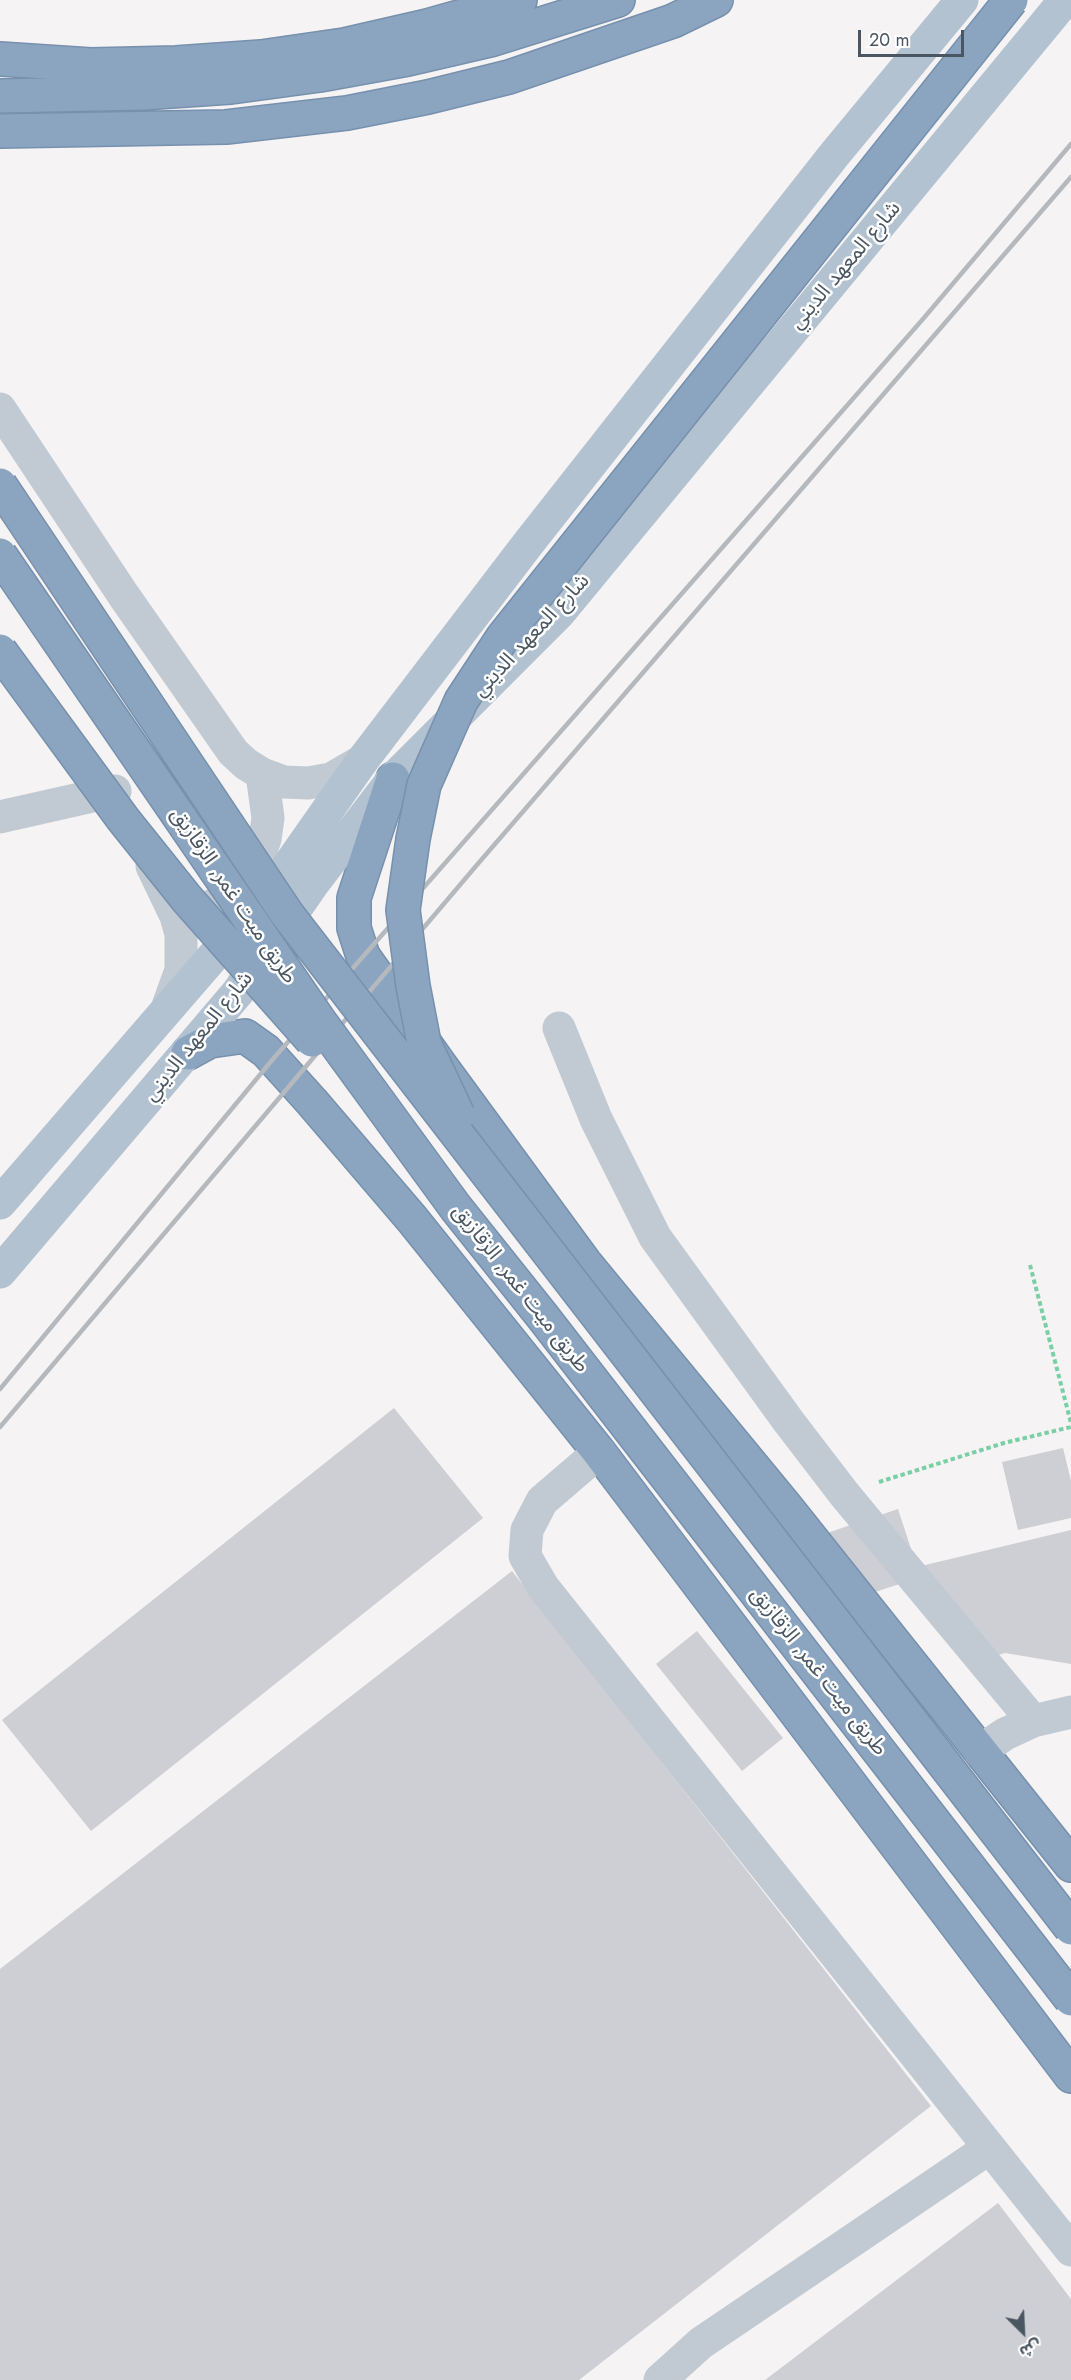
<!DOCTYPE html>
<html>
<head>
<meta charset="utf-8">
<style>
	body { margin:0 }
	#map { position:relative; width:1071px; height:2380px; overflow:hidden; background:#f5f3f3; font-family:Jost,"Noto Sans Arabic",sans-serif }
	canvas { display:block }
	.north { position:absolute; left:993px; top:2302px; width:60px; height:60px; -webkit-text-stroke:4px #fff; paint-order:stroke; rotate:156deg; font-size:16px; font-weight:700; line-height:24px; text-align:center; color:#4a5661 }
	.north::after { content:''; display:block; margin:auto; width:21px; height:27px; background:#4a5661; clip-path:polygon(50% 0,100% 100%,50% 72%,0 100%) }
	.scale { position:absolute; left:858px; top:30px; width:106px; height:27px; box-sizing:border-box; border:3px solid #4a5661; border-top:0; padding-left:8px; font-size:18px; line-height:21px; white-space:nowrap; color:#4a5661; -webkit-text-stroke:4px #fff; paint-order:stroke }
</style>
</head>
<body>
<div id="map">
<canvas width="1071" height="2380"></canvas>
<div class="north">ش</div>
<div class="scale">20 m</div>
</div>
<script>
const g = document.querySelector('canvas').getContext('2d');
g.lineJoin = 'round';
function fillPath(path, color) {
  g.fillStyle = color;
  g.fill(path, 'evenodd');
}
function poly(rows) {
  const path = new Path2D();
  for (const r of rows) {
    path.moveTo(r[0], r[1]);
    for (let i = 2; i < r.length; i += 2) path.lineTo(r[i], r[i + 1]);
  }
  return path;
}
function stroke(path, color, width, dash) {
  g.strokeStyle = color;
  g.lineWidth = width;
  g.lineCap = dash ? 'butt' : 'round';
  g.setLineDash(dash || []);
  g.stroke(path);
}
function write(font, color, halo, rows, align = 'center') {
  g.font = font + ' Jost,"Noto Sans Arabic",sans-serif';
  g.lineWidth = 5;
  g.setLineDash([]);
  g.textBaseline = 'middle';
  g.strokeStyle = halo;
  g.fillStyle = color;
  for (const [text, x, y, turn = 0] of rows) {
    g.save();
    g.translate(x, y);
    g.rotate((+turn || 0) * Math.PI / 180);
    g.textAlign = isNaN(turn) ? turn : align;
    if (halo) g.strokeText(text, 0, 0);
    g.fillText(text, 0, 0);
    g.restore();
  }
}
const building = poly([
	[394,1408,483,1518,91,1831,2,1720],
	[1063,1448,1071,1481,1071,1518,1018,1530,1002,1462],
	[898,1509,917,1567,1071,1530,1071,1664,1005,1653,976,1662,918,1578,866,1595,824,1534],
	[512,1571,931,2106,579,2380,0,2380,0,1969],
	[697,1631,783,1738,742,1771,656,1664],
	[998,2203,1071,2299,1071,2380,765,2380]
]);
const path = poly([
	[1030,1265,1071,1423],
	[879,1482,1004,1443,1071,1427]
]);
const minor = poly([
	[0,409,124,596,233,752,246,764,262,774,284,782,308,783,331,779,362,761],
	[0,817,115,791],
	[152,866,176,916,181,934,181,970,168,1006],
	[176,916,197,912,216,904,233,892,248,877,258,859,265,839,268,818,262,774],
	[559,1028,596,1119,655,1237,789,1422,845,1495,1033,1721],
	[599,1452,542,1501,527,1530,525,1556,543,1587,1071,2250],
	[980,1751,1005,1734,1033,1721,1071,1712],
	[660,2380,701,2343,989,2148]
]);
const major = poly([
	[0,1203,262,900,289,865,362,761,527,545,834,155,962,0],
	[0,1272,238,992,312,885,393,779,559,613,1065,0]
]);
const highway = poly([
	[0,59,91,65,176,63,261,57,344,45,427,26,520,0],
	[0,96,142,93,231,87,320,75,408,59,490,40,618,0],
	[0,131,226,127,347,113,428,97,509,77,673,21,716,0],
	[393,779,354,898,354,928,363,956,440,1065,585,1263,786,1507,1071,1865],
	[188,1053,210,1041,245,1036,266,1051,312,1102,412,1219,599,1452,1071,2076]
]);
const rail = poly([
	[0,1389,273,1059,923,319,1071,144],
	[0,1427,476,866,1071,177]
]);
const highwayBridge = poly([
	[0,485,287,914,1071,1928],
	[0,555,318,1019,456,1208,543,1317,1071,1999],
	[0,651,123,819,187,899,312,1040],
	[458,1115,424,1043,413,986,403,910,413,839,424,785,461,701,503,637,1011,0]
]);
const streetNames = [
	["شارع المعهد الديني",846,266,-50],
	["شارع المعهد الديني",532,636,-47],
	["طريق ميت غمر, الزقازيق",233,896,56],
	["شارع المعهد الديني",199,1037,-51],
	["طريق ميت غمر, الزقازيق",520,1289,52],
	["طريق ميت غمر, الزقازيق",818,1672,52]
];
fillPath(building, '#cdcfd5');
stroke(highway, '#7690ad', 36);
stroke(path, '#7ad0a6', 4, [4.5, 3]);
stroke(minor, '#c1cad2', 33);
stroke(major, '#b3c2d1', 33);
stroke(highway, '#8ba5c1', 33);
stroke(rail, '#b5b8bd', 4.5);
stroke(highwayBridge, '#7690ad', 36, []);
stroke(highwayBridge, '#8ba5c1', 33);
write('21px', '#4a5661', '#fff', streetNames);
</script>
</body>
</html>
